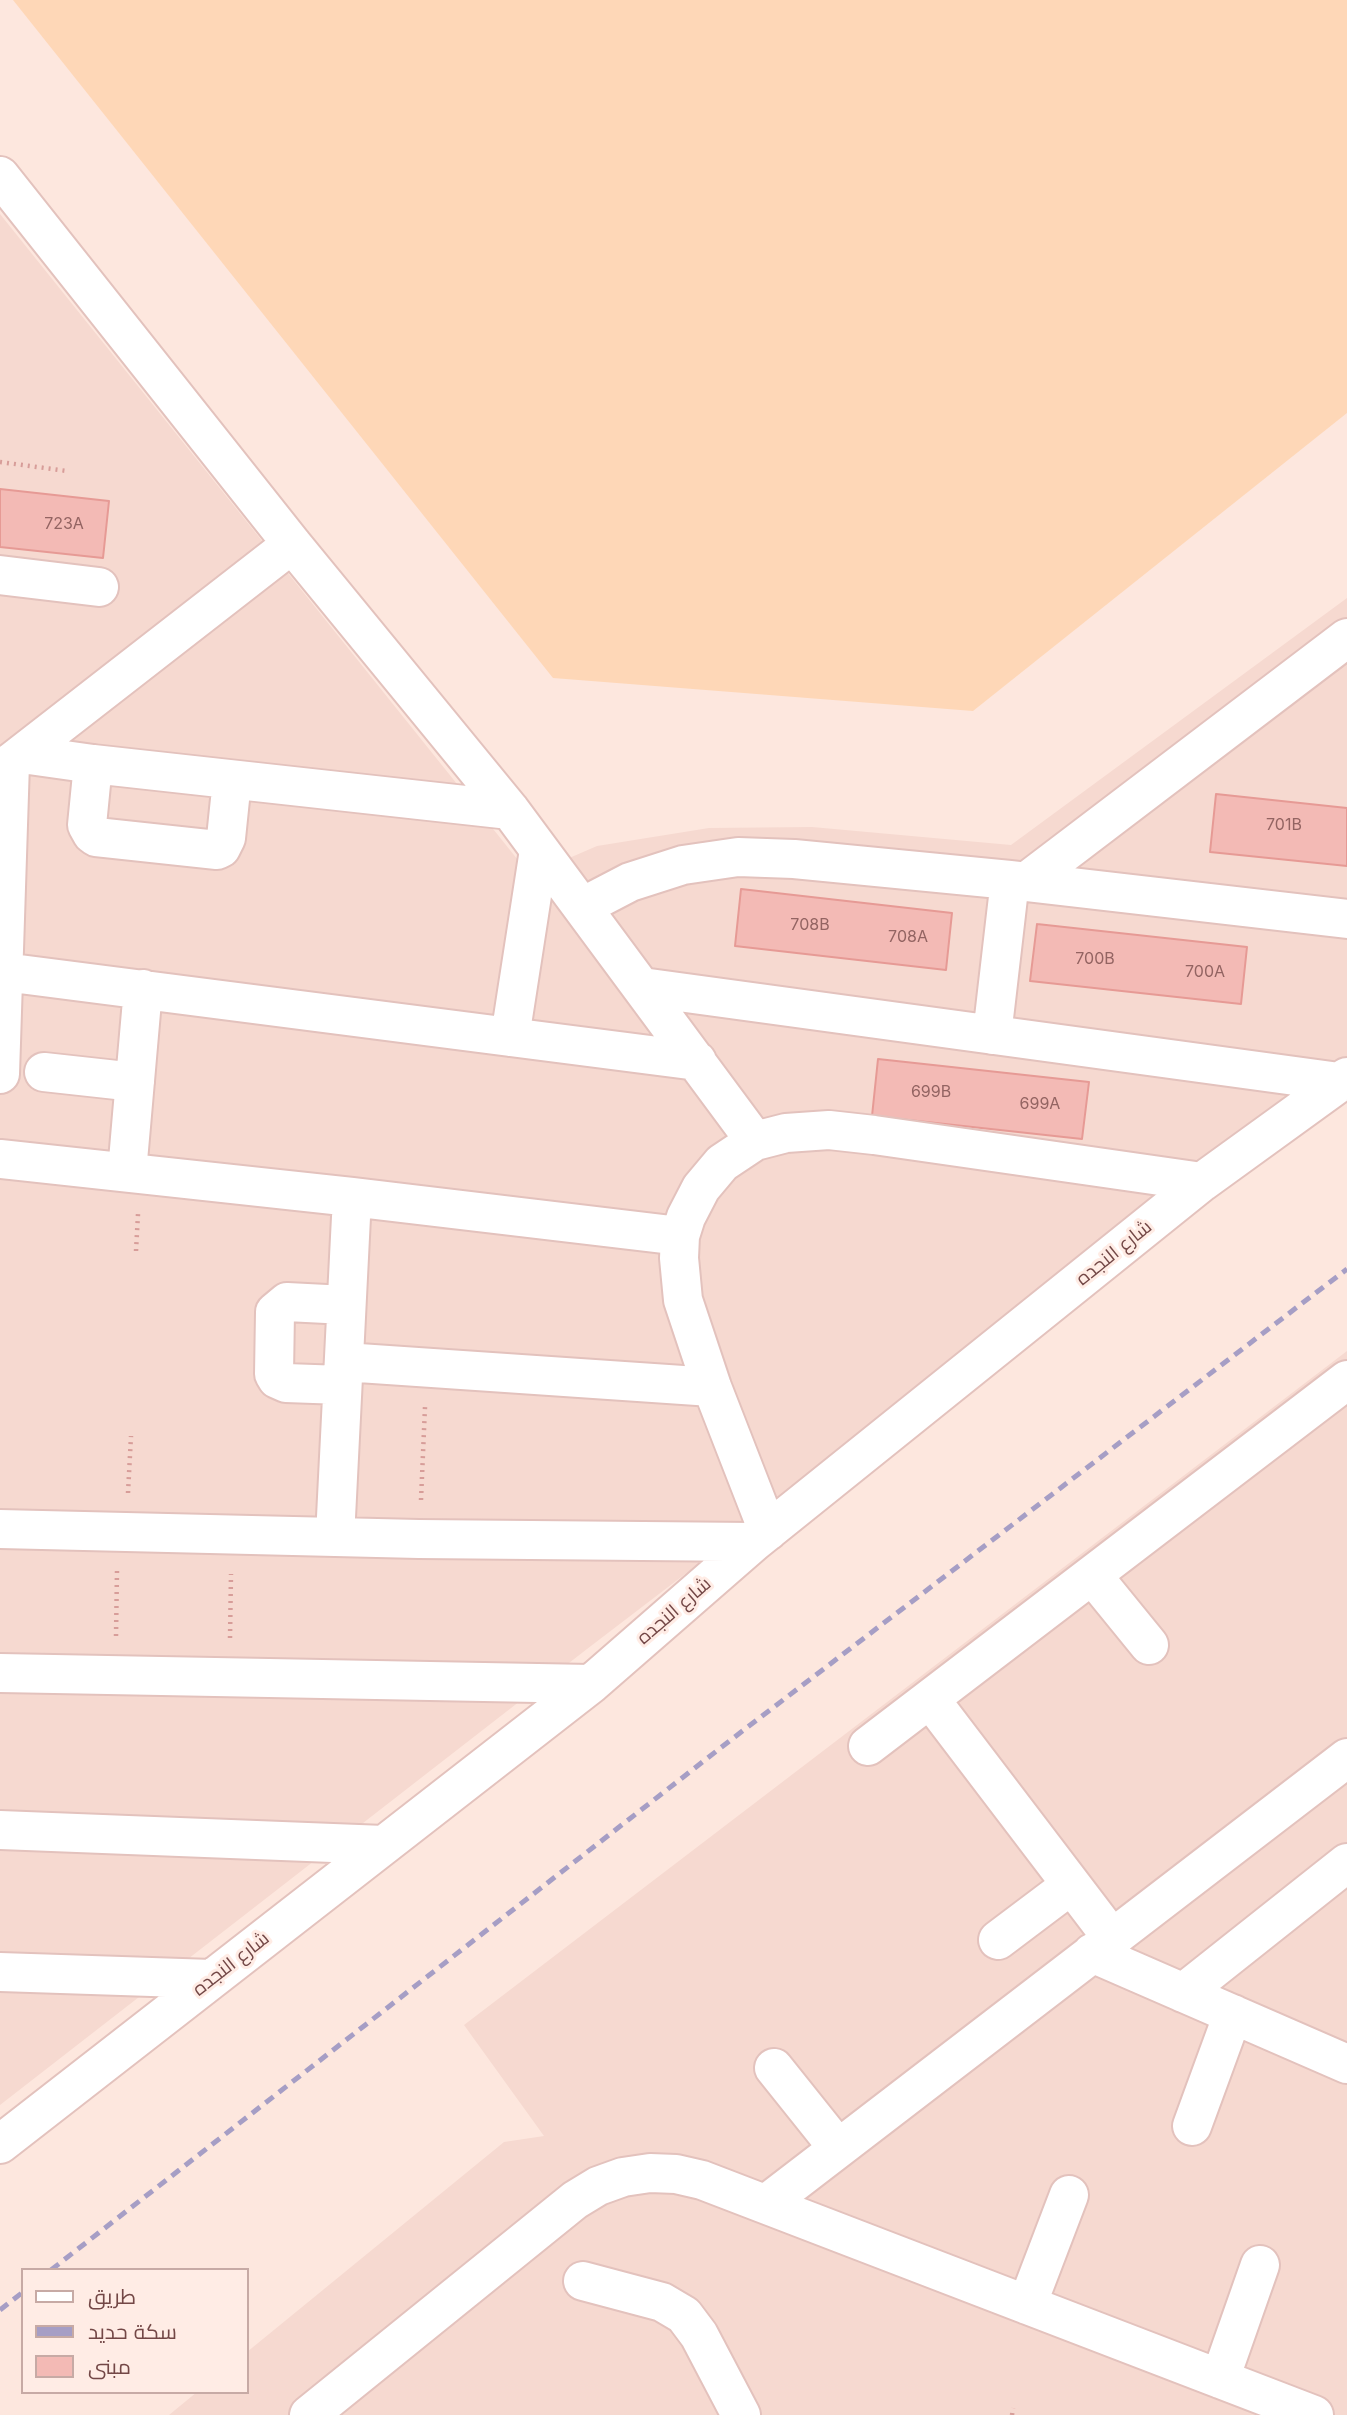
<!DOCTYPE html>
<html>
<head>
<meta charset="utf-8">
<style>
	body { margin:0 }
	#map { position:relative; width:1347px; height:2415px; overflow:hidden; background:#fde7de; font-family:Inter,Cairo,sans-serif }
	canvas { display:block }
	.legend { position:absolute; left:21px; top:2268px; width:228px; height:126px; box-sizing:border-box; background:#ffece5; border:2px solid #c7aaa5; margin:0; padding:9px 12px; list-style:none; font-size:21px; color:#734746 }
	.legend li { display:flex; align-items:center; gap:14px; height:35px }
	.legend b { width:35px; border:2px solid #c7aaa5 }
</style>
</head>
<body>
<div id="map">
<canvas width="1347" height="2415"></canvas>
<ul class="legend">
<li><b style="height:9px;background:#fff"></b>طريق</li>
<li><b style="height:9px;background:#a69ec5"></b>سكة حديد</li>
<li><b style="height:19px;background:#f3bab5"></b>مبنى</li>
</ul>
</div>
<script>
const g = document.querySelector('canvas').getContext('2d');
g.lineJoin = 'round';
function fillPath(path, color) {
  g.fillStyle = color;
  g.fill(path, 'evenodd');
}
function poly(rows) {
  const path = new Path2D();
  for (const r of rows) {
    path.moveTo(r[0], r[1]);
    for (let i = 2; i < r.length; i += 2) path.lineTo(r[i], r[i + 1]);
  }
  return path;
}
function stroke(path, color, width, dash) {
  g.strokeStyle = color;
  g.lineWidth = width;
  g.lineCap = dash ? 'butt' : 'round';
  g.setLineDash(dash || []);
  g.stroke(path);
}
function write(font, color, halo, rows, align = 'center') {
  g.font = font + ' Inter,Cairo,sans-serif';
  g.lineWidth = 6;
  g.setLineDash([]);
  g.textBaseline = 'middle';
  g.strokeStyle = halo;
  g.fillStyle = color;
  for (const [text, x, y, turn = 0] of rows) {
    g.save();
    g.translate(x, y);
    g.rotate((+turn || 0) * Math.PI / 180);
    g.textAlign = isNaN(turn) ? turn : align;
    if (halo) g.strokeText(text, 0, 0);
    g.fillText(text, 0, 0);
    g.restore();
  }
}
const residential = poly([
	[0,214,530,875,597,846,709,828,812,827,1011,845,1347,598,1347,1064,1215,1169,587,1649,0,2105],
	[1347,1351,1347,2415,169,2415,197,2392,247,2392,247,2352,504,2142,544,2136,464,2025]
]);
const sand = poly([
	[13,0,1347,0,1347,413,973,711,553,678]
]);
const building = poly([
	[0,489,109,501,103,558,0,547,0,489],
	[1216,794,1347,808,1347,866,1210,852,1216,794],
	[741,889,952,913,946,970,735,946,741,889],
	[1037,924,1247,947,1241,1004,1030,981,1037,924],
	[878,1059,1089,1082,1082,1139,872,1116,878,1059]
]);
const path = poly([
	[0,462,67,471],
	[136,1251,138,1214],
	[128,1493,131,1436],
	[421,1500,425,1407],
	[116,1636,117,1571],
	[230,1638,231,1574],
	[1012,2415,1013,2408]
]);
const minor = poly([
	[0,176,292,544,510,810,755,1141],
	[0,575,99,587],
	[22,754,93,764,510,810],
	[93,764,87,825,92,834,96,837,217,850,221,848,226,838,232,780],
	[0,771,292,544],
	[1026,882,1347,638],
	[582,907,630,882,683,865,738,857,794,859,1010,880,1347,919],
	[4,972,697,1061],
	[642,987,1339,1082],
	[992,1035,1010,880],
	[510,1037,539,850],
	[44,1072,135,1082],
	[0,1074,10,763],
	[0,1159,352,1197,680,1236],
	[127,1172,143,989],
	[344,1362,712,1387],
	[342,1385,286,1383,277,1379,274,1374,275,1312,287,1302,346,1305],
	[0,1529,419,1539,754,1542],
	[768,1531,712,1387,683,1300,679,1258,680,1236,686,1217,701,1188,722,1163,755,1141,786,1133,829,1130,874,1135,1202,1182],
	[335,1537,352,1197],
	[1092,1575,1149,1645],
	[0,1673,591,1684],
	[930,1699,1112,1938],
	[868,1746,1347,1380],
	[0,1830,384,1845],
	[998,1940,1071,1885],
	[1092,1953,1347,2064],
	[0,1972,212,1979],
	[1183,1993,1347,1863],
	[774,2068,838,2148],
	[1192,2126,1233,2014],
	[0,2144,591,1684,754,1542,1202,1182,1347,1077],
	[766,2204,1347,1758],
	[583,2281,662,2302,684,2315,699,2335,741,2415],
	[1027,2305,1069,2195],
	[1220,2379,1260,2265],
	[309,2415,575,2200,598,2186,623,2177,650,2173,676,2174,702,2180,1314,2415]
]);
const rail = poly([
	[51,2270,732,1739,1347,1269],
	[0,2310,23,2292]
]);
const numberNames = [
	["723A",64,524],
	["701B",1284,825],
	["708B",810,925],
	["708A",908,937],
	["700B",1095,959],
	["700A",1205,972],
	["699B",931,1092],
	["699A",1040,1104]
];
const streetNames = [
	["شارع النجده",1114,1253,-39],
	["شارع النجده",674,1611,-41],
	["شارع النجده",231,1964,-38]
];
fillPath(residential, '#f6d9d0');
fillPath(sand, '#fed7b7');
fillPath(building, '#f3bab5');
stroke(building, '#e69a95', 2);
stroke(minor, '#e3c2bd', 42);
stroke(path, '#d79d99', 4.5, [2, 5]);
stroke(minor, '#fff', 38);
stroke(rail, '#a69ec5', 5, [10, 7]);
write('16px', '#936462', null, numberNames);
write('19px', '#734746', '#ffece5', streetNames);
</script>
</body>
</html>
